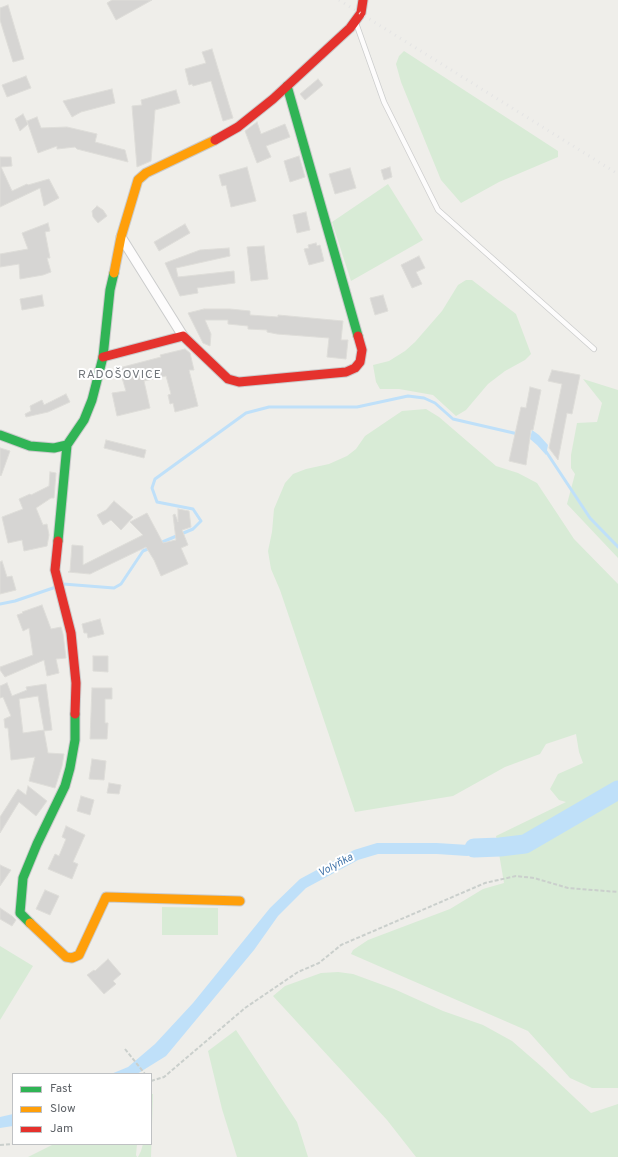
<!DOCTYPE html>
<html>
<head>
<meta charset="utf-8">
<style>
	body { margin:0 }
	#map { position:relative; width:618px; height:1157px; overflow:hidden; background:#efeeea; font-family:Overpass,sans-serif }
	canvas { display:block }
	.legend { position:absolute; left:12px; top:1073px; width:140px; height:72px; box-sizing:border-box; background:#fff; border:1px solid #bfc1c3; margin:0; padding:5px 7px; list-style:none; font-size:12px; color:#5f6368 }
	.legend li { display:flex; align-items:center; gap:8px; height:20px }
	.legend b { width:20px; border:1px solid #bfc1c3 }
</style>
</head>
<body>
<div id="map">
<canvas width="618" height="1157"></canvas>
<ul class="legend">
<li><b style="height:5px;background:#30b455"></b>Fast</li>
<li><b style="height:5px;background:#ff9f0a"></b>Slow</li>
<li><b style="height:5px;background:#e5322d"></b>Jam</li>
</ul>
</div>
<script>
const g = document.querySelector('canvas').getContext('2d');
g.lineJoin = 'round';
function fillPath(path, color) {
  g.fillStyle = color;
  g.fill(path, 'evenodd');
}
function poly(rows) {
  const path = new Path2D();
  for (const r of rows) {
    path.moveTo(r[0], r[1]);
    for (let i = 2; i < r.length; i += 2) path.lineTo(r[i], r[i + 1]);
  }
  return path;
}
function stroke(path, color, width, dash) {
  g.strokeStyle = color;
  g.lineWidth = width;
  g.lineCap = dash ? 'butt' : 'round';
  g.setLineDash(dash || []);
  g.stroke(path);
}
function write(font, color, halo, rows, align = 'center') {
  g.font = font + ' Overpass,sans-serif';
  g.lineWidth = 4;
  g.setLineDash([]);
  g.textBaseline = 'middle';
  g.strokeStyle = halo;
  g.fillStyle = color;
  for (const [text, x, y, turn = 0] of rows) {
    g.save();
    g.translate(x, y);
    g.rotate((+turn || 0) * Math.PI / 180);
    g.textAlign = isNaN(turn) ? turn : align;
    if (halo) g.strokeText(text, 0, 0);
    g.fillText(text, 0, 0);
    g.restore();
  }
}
const green = poly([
	[404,51,558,151,558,157,499,182,461,203,441,180,401,82,396,64,399,56],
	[388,184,423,240,351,281,332,222],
	[466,280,472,280,516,314,531,354,525,360,505,371,488,384,466,410,456,416,433,395,399,389,380,389,376,382,373,365,389,361,405,351,415,342,442,311,458,285],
	[583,379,618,390,618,558,567,504,575,474,571,468,571,455,577,423,597,422,602,403],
	[426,409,439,417,496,466,518,473,537,483,574,539,618,584,618,1088,592,1088,570,1078,528,1031,351,954,353,950,368,940,450,909,483,889,504,883,496,836,566,802,559,800,550,789,558,774,583,763,579,752,576,734,546,744,540,754,505,767,453,796,355,812,280,590,271,569,268,551,272,532,274,509,285,483,293,474,306,469,329,464,347,456,356,449,365,436,402,411],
	[162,907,218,908,218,935,162,935],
	[0,946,33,966,0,1020],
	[338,972,353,974,394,989,443,1011,483,1025,512,1041,542,1067,591,1113,618,1104,618,1157,416,1157,387,1120,273,996,285,986,321,973],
	[236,1030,297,1122,308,1157,237,1157,222,1109,208,1051],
	[151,1094,153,1094,151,1157,138,1157,141,1151,143,1144,151,1144],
	[54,1144,137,1144,136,1155,137,1157,28,1157]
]);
const water = poly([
	[532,430,539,435,548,445,546,455,537,445,530,439],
	[377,843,437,843,500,847,467,856,437,854,378,854,358,860,306,888,278,916,254,950,166,1056,137,1074,111,1074,128,1067,155,1044,193,1003,270,908,300,879,354,850],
	[13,1114,13,1126,0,1128,0,1117]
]);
const stream = poly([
	[545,450,590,518,618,547],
	[160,543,193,529,201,521,193,509,157,502,152,488,155,479,246,413,269,407,357,407,408,396,424,398,435,403,453,419,518,434],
	[63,584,114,588,121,584,143,551,150,548],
	[0,604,15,601,56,587]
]);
const river = poly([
	[474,848,500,847,525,844,618,790]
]);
const building = poly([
	[112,0,152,0,116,20,107,3,112,0],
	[8,5,24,59,13,62,0,20,0,8,8,5],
	[212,49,233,118,223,121,211,81,193,86,192,84,189,85,185,69,206,63,202,52,212,49],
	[26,76,31,88,7,97,2,85,26,76],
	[318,79,323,85,305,100,300,94,318,79],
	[112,89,115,103,81,112,72,117,63,101,112,89],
	[176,90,180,103,155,110,151,161,137,167,132,106,142,105,141,100,176,90],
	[23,114,28,124,20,131,15,119,23,114],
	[37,117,41,128,67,127,97,134,95,142,125,150,128,162,77,149,75,147,57,149,57,146,38,153,27,121,37,117],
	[257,122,261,134,285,124,290,137,266,146,271,157,257,163,245,131,257,122],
	[299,156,305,177,290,182,284,161,299,156],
	[0,157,11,157,12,166,1,167,12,191,27,184,28,185,49,179,59,198,44,206,40,188,0,207,0,157],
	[247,167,256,201,231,207,226,185,222,186,219,175,247,167],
	[390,167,392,177,384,180,381,170,390,167],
	[350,168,356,188,335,194,329,174,350,168],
	[97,206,103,210,107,216,98,223,93,217,92,211,97,206],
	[306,212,310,230,297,233,293,215,306,212],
	[48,223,50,231,45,232,50,258,47,258,51,272,43,275,20,279,19,264,0,267,0,254,28,249,22,233,48,223],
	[185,224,190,233,159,251,154,242,185,224],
	[316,243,317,246,320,245,324,261,309,265,304,249,309,248,308,245,316,243],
	[264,246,268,279,251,281,247,247,264,246],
	[229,248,230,256,176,268,178,277,234,271,235,283,197,288,198,293,180,296,165,263,200,250,229,248],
	[419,256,425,268,416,272,422,284,412,288,401,265,419,256],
	[42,295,44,306,22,310,20,299,42,295],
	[383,295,388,311,375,315,370,298,383,295],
	[204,309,230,309,250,311,250,315,278,317,278,315,343,321,341,340,348,340,346,359,327,357,329,338,277,334,267,332,267,330,248,329,248,326,228,324,228,320,205,320,211,334,210,346,203,343,188,313,204,309],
	[185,349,190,353,194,370,189,370,198,406,175,412,173,403,170,404,168,395,171,394,166,376,144,381,150,408,117,416,112,393,126,391,119,368,161,357,160,355,185,349],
	[552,370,580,375,572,414,567,413,558,460,549,448,562,384,548,381,552,370],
	[530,387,541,390,533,430,531,430,526,465,509,461,521,407,526,408,530,387],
	[66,394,70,402,48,412,26,417,25,414,31,411,30,406,42,400,44,405,66,394],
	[106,440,146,450,144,458,104,448,106,440],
	[0,448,10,451,1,476,0,475,0,448],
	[50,472,56,473,54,498,51,498,36,508,43,525,47,524,49,535,47,546,24,551,22,540,8,543,2,517,23,509,19,499,30,494,31,495,49,486,50,472],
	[114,501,133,517,121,530,111,520,103,525,97,515,106,510,114,501],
	[178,509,189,511,191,527,182,530,188,545,181,548,188,564,161,576,154,560,146,547,90,574,68,572,70,571,72,545,83,546,83,565,143,535,130,522,147,513,163,543,176,540,173,515,175,514,178,522,178,509],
	[2,561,7,577,12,576,16,590,0,594,0,562,2,561],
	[42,605,51,629,61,627,63,634,66,658,56,659,59,673,47,676,44,660,5,677,0,670,0,667,33,655,29,628,23,631,17,615,23,613,22,612,42,605],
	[100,619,104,634,88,638,87,633,84,633,82,624,100,619],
	[93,656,108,656,108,672,93,671,93,656],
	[7,683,12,696,27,690,26,687,46,684,52,730,44,731,48,753,64,754,62,766,55,788,29,781,35,757,11,760,8,728,5,728,4,719,11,716,3,697,0,698,0,686,7,683],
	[38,696,44,730,23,733,19,699,38,696],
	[92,688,112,688,112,699,105,699,105,723,108,723,107,739,90,739,92,688],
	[92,759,106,761,104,780,89,779,92,759],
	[109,783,121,785,119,794,107,793,109,783],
	[28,786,47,801,36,816,19,802,0,833,0,817,18,789,26,795,28,786],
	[81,796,94,800,90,815,77,811,81,796],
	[66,826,85,835,73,862,78,864,72,879,48,869,55,854,59,856,66,839,62,837,66,826],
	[0,865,11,870,0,886,0,865],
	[45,890,59,896,50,915,36,909,45,890],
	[0,908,12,916,16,920,12,926,0,919,0,908],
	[108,959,121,974,113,981,116,984,104,994,87,975,94,970,95,971,108,959]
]);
const path = poly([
	[125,1049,145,1074],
	[151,1081,164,1077,245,1008,298,972,319,963,341,945,485,883,516,876,534,878,568,888,618,892],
	[0,1145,13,1144]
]);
const lane = poly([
	[356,23,384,102,438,210,594,349]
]);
const street = poly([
	[121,237,183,336]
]);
const fast = poly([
	[287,86,358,336],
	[0,435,30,446,54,448,67,445],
	[58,541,67,445,84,420,92,400,103,357,110,290,114,273],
	[30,923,20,913,23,878,37,844,65,786,70,768,75,740,75,714]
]);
const slow = poly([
	[114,273,121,237,138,180,146,173,215,140],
	[30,923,66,957,72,958,79,955,106,897,240,901]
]);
const jam = poly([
	[215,140,238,127,273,99,350,28,361,13,363,0],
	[103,357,183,336,228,379,239,382,346,372,355,368,360,362,362,350,358,336],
	[58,541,55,570,71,633,76,683,75,714]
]);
const rail = poly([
	[339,0,618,174]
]);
const waterNames = [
	["Volyňka",336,866,-28]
];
const quarterNames = [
	["RADOŠOVICE",120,376]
];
fillPath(green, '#d8ebd6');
fillPath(water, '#bfe0f9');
stroke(stream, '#bfe0f9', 3);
stroke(river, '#bfe0f9', 19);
fillPath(building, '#d6d5d3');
stroke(building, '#deddd9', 1);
stroke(lane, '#cbcccc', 6);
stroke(street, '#cbcccc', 11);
stroke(fast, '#cacacb', 11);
stroke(slow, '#cacacb', 11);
stroke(jam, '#cacacb', 11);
stroke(path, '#cacfcc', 2, [4, 2]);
stroke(lane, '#fdfcfc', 4.5);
stroke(street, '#fdfcfc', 9);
stroke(fast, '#30b455', 9);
stroke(slow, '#ff9f0a', 9);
stroke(jam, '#e5322d', 9);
stroke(rail, '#e4e4e4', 3, [1, 5]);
write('italic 11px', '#4174aa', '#fff', waterNames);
g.letterSpacing = '1px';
write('12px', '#70757a', '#fff', quarterNames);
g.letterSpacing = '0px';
</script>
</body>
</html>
